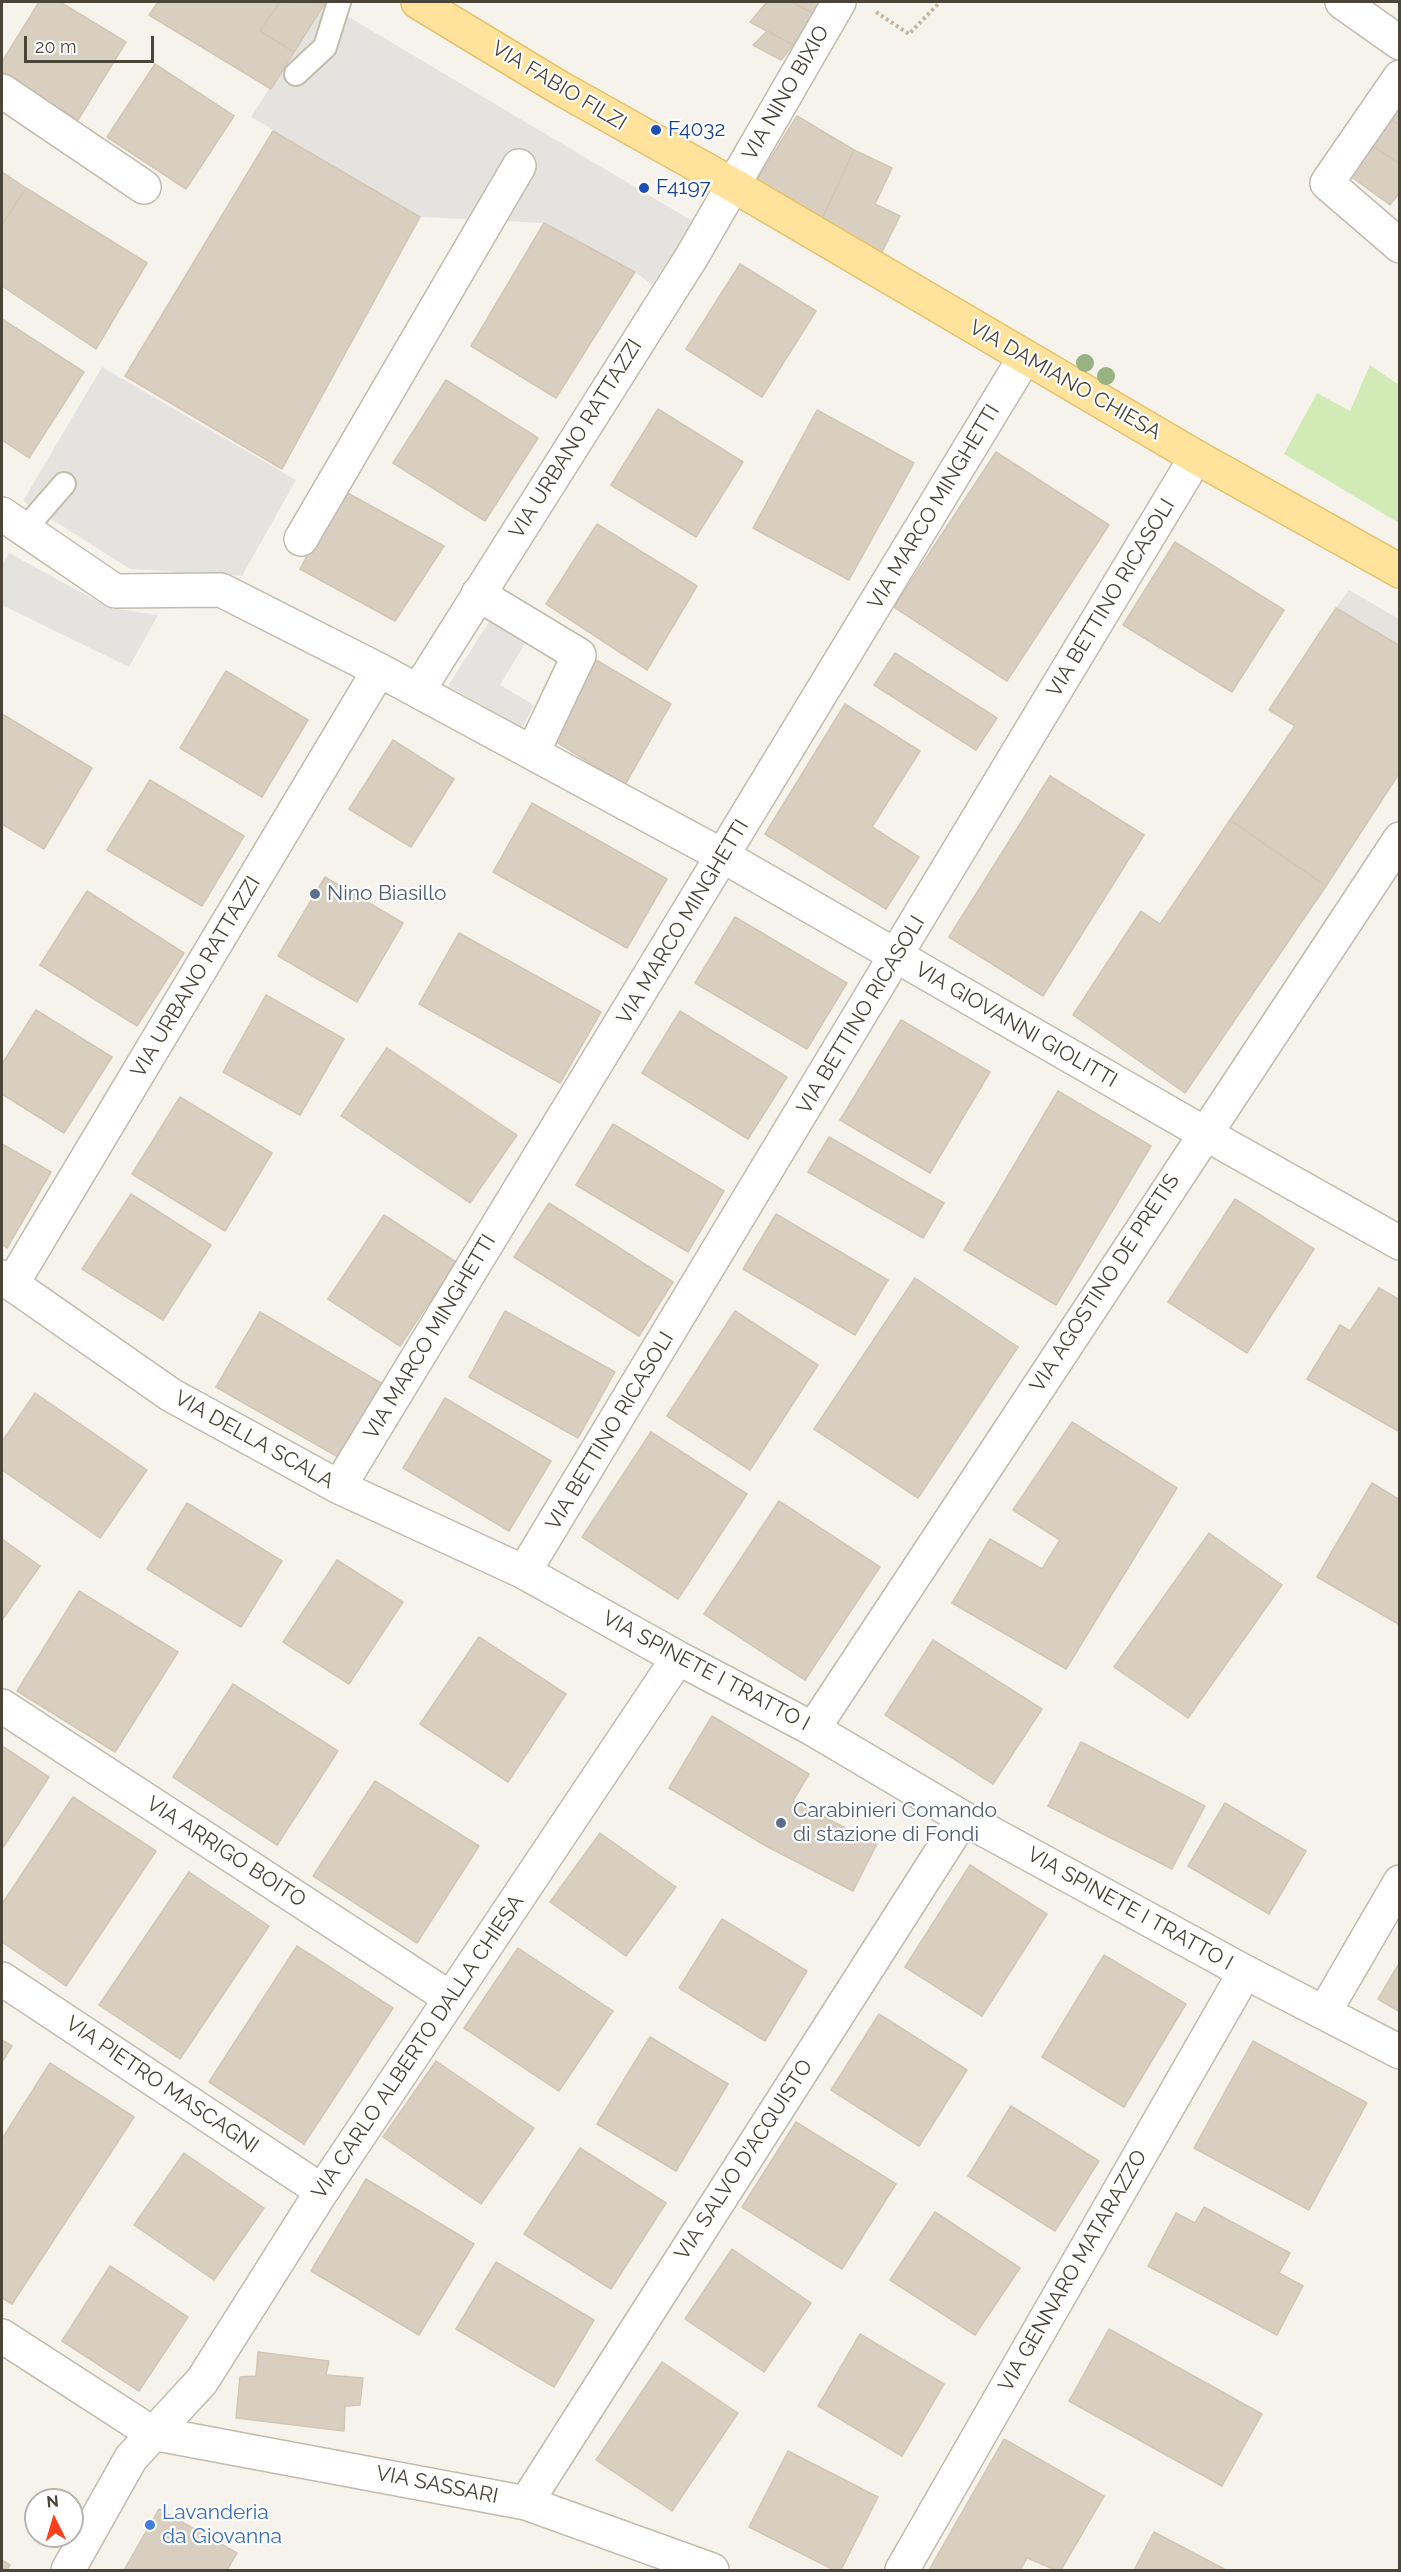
<!DOCTYPE html>
<html>
<head>
<meta charset="utf-8">
<style>
	body { margin:0 }
	#map { position:relative; width:1401px; height:2572px; overflow:hidden; background:#f6f3ec; font-family:Raleway,sans-serif }
	canvas { display:block }
	.frame { position:absolute; inset:0; border:3px solid #4b4439; pointer-events:none }
	.north { position:absolute; left:24px; top:2488px; width:60px; height:60px; box-sizing:border-box; background:#fff; border:2px solid #b7b4b0; border-radius:50%; rotate:355deg; font-size:16px; font-weight:700; line-height:24px; text-align:center; color:#4b4439 }
	.north::after { content:''; display:block; margin:auto; width:21px; height:27px; background:#fc3f1d; clip-path:polygon(50% 0,100% 100%,50% 72%,0 100%) }
	.scale { position:absolute; left:24px; top:36px; width:130px; height:27px; box-sizing:border-box; border:3px solid #4b4439; border-top:0; padding-left:8px; font-size:18px; line-height:21px; white-space:nowrap; color:#4b4439; -webkit-text-stroke:4px #fff; paint-order:stroke }
</style>
</head>
<body>
<div id="map">
<canvas width="1401" height="2572"></canvas>
<div class="frame"></div>
<div class="north">N</div>
<div class="scale">20 m</div>
</div>
<script>
const g = document.querySelector('canvas').getContext('2d');
g.lineJoin = 'round';
function fillPath(path, color) {
  g.fillStyle = color;
  g.fill(path, 'evenodd');
}
function poly(rows) {
  const path = new Path2D();
  for (const r of rows) {
    path.moveTo(r[0], r[1]);
    for (let i = 2; i < r.length; i += 2) path.lineTo(r[i], r[i + 1]);
  }
  return path;
}
function stroke(path, color, width, dash) {
  g.strokeStyle = color;
  g.lineWidth = width;
  g.lineCap = dash ? 'butt' : 'round';
  g.setLineDash(dash || []);
  g.stroke(path);
}
function write(font, color, halo, rows, align = 'center') {
  g.font = font + ' Raleway,sans-serif';
  g.lineWidth = 4.5;
  g.setLineDash([]);
  g.textBaseline = 'middle';
  g.strokeStyle = halo;
  g.fillStyle = color;
  for (const [text, x, y, turn = 0] of rows) {
    g.save();
    g.translate(x, y);
    g.rotate((+turn || 0) * Math.PI / 180);
    g.textAlign = isNaN(turn) ? turn : align;
    if (halo) g.strokeText(text, 0, 0);
    g.fillText(text, 0, 0);
    g.restore();
  }
}
const green = poly([
	[1370,365,1399,385,1399,523,1284,454,1317,393,1350,411]
]);
const parking = poly([
	[325,3,694,222,652,285,635,272,544,223,420,217,251,117],
	[102,367,296,480,242,576,130,569,23,501],
	[9,553,110,608,158,615,129,667,2,605,2,565],
	[1349,590,1399,619,1399,645,1336,608],
	[494,614,530,635,500,685,534,705,522,728,448,686]
]);
const building = poly([
	[39,2,60,2,126,42,78,120,2,73,2,62,39,2],
	[158,2,280,2,260,31,294,52,271,89,149,15,158,2],
	[280,2,325,3,294,52,260,31,280,2],
	[767,2,792,2,818,16,793,45,750,22,767,2],
	[792,2,829,2,818,16,792,2],
	[767,31,793,45,781,60,753,45,767,31],
	[155,64,234,116,186,189,107,137,155,64],
	[1400,99,1400,125,1386,117,1400,99],
	[797,116,854,150,822,219,755,183,797,116],
	[1386,117,1400,125,1400,164,1368,143,1386,117],
	[273,131,420,217,282,469,125,376,273,131],
	[1368,143,1400,164,1400,192,1390,205,1346,173,1368,143],
	[854,150,892,168,875,204,900,216,882,252,822,219,854,150],
	[2,172,26,188,2,225,2,172],
	[26,188,147,263,96,349,2,286,2,225,26,188],
	[544,223,635,272,556,398,471,346,544,223],
	[740,264,816,311,762,397,686,349,740,264],
	[2,319,84,372,29,458,2,440,2,319],
	[446,380,538,438,485,521,393,463,446,380],
	[658,409,743,462,696,537,611,485,658,409],
	[817,410,914,463,849,580,753,528,817,410],
	[996,452,1109,525,1007,681,894,607,996,452],
	[342,490,444,546,395,621,300,569,342,490],
	[597,524,697,586,647,670,546,604,597,524],
	[1175,542,1284,610,1232,692,1123,625,1175,542],
	[1336,608,1400,646,1400,772,1326,886,1230,820,1295,726,1269,710,1336,608],
	[895,653,997,718,976,750,874,685,895,653],
	[596,660,671,704,625,785,552,739,596,660],
	[226,671,308,720,262,797,180,748,226,671],
	[845,704,920,751,872,827,919,857,886,909,765,834,845,704],
	[2,714,92,768,44,849,2,824,2,714],
	[393,740,454,779,411,847,349,809,393,740],
	[1050,776,1144,835,1043,996,949,937,1050,776],
	[150,780,244,836,202,906,107,850,150,780],
	[532,803,667,879,627,948,493,872,532,803],
	[1230,820,1326,886,1185,1093,1073,1015,1141,911,1160,924,1230,820],
	[325,877,403,923,357,1002,278,956,325,877],
	[87,891,184,953,137,1026,40,965,87,891],
	[735,917,847,983,807,1049,695,983,735,917],
	[459,933,601,1012,560,1083,419,1004,459,933],
	[266,995,344,1039,300,1115,223,1072,266,995],
	[36,1010,112,1057,64,1133,2,1094,2,1064,36,1010],
	[680,1011,787,1077,748,1139,642,1073,680,1011],
	[901,1020,990,1072,930,1173,840,1120,901,1020],
	[387,1048,517,1135,470,1203,341,1116,387,1048],
	[1058,1091,1151,1146,1056,1305,964,1250,1058,1091],
	[180,1097,272,1153,225,1231,132,1174,180,1097],
	[613,1124,724,1191,688,1252,576,1185,613,1124],
	[829,1137,944,1203,923,1238,808,1172,829,1137],
	[2,1144,51,1172,7,1248,2,1244,2,1144],
	[131,1194,211,1245,163,1320,82,1269,131,1194],
	[1235,1199,1314,1249,1247,1353,1168,1302,1235,1199],
	[549,1203,673,1282,639,1336,514,1257,549,1203],
	[776,1214,888,1280,855,1335,743,1269,776,1214],
	[384,1215,456,1262,400,1346,328,1299,384,1215],
	[915,1278,1018,1347,918,1498,814,1429,915,1278],
	[1379,1288,1400,1300,1400,1432,1307,1379,1340,1325,1350,1331,1379,1288],
	[505,1311,615,1372,578,1438,469,1377,505,1311],
	[735,1311,818,1365,750,1470,667,1416,735,1311],
	[260,1312,381,1383,338,1457,216,1387,260,1312],
	[35,1393,147,1470,100,1538,2,1470,2,1442,35,1393],
	[445,1398,551,1461,509,1531,403,1468,445,1398],
	[1072,1422,1177,1488,1066,1669,952,1603,990,1539,1042,1569,1060,1540,1013,1510,1072,1422],
	[651,1432,747,1494,678,1599,582,1537,651,1432],
	[1372,1483,1400,1500,1400,1625,1317,1577,1372,1483],
	[779,1501,880,1567,805,1680,704,1614,779,1501],
	[187,1503,282,1561,241,1627,147,1569,187,1503],
	[1209,1533,1282,1585,1188,1718,1114,1667,1209,1533],
	[2,1539,40,1566,2,1620,2,1539],
	[337,1560,403,1602,349,1684,283,1642,337,1560],
	[79,1591,178,1652,115,1752,17,1691,79,1591],
	[479,1637,566,1694,508,1782,420,1724,479,1637],
	[933,1640,1042,1709,993,1784,885,1715,933,1640],
	[233,1684,338,1751,277,1845,173,1777,233,1684],
	[712,1716,809,1774,793,1801,877,1844,853,1891,766,1846,669,1788,712,1716],
	[1081,1742,1205,1806,1172,1869,1048,1806,1081,1742],
	[2,1746,49,1777,2,1849,2,1746],
	[375,1781,479,1846,417,1943,313,1876,375,1781],
	[73,1797,156,1851,66,1986,2,1942,2,1904,73,1797],
	[1225,1803,1306,1851,1269,1914,1188,1866,1225,1803],
	[600,1833,676,1887,626,1956,550,1902,600,1833],
	[970,1865,1047,1914,982,2016,905,1967,970,1865],
	[189,1872,269,1926,180,2059,99,2005,189,1872],
	[722,1919,807,1971,765,2041,679,1988,722,1919],
	[297,1946,393,2008,304,2144,209,2082,297,1946],
	[518,1948,613,2011,559,2091,464,2028,518,1948],
	[1104,1955,1186,2004,1124,2107,1042,2057,1104,1955],
	[1400,1962,1400,2012,1378,1999,1400,1962],
	[879,2014,967,2070,919,2146,831,2090,879,2014],
	[650,2037,728,2084,676,2171,597,2124,650,2037],
	[2,2040,12,2046,2,2062,2,2040],
	[1253,2041,1367,2103,1309,2210,1194,2148,1253,2041],
	[436,2061,534,2128,481,2204,383,2137,436,2061],
	[50,2063,134,2117,12,2304,2,2298,2,2139,50,2063],
	[1011,2106,1099,2161,1055,2231,968,2176,1011,2106],
	[796,2122,896,2184,842,2269,742,2207,796,2122],
	[580,2148,666,2203,611,2289,524,2234,580,2148],
	[184,2153,264,2208,214,2280,134,2225,184,2153],
	[366,2179,474,2244,419,2335,311,2271,366,2179],
	[1204,2207,1290,2253,1279,2273,1303,2286,1277,2335,1148,2266,1176,2213,1195,2223,1204,2207],
	[935,2212,1020,2268,975,2335,890,2280,935,2212],
	[732,2249,811,2303,764,2372,685,2319,732,2249],
	[496,2262,594,2320,554,2387,456,2329,496,2262],
	[110,2266,188,2317,139,2391,62,2341,110,2266],
	[1109,2329,1262,2414,1222,2486,1069,2401,1109,2329],
	[860,2334,944,2384,902,2456,818,2406,860,2334],
	[258,2352,329,2361,326,2375,363,2378,360,2405,345,2406,344,2431,236,2418,240,2377,256,2376,258,2352],
	[662,2362,738,2413,672,2511,596,2460,662,2362],
	[1004,2439,1104,2496,1061,2570,1056,2570,1027,2558,1020,2570,929,2570,1004,2439],
	[788,2451,878,2497,841,2570,834,2570,749,2527,788,2451],
	[159,2509,237,2553,227,2570,124,2570,159,2509],
	[1154,2532,1226,2570,1134,2570,1154,2532],
	[2,2560,10,2565,7,2570,2,2570,2,2560]
]);
const path = poly([
	[876,12,909,34,940,2]
]);
const lane = poly([
	[296,74,325,47,339,2],
	[24,530,64,484]
]);
const street = poly([
	[1342,2,1400,43],
	[1400,77,1327,183,1400,246],
	[2,91,144,187],
	[2,514,115,591,221,590,379,670,723,856,1204,1133,1400,1243],
	[301,539,519,166],
	[478,594,579,655,533,752],
	[418,691,691,258,839,2],
	[2,1277,171,1395,339,1487,524,1572,678,1658,813,1729,963,1818,1245,1972,1400,2052],
	[12,1284,379,670],
	[339,1487,1025,357],
	[524,1572,1196,457],
	[2,1706,450,1998],
	[813,1729,1400,839],
	[2,1979,322,2191],
	[1325,2011,1400,1882],
	[2,2336,152,2433,526,2503,712,2570],
	[526,2503,963,1818],
	[68,2570,131,2458,202,2381,322,2191,678,1658],
	[902,2570,1245,1972]
]);
const primary = poly([
	[418,2,560,88,733,185,1196,457,1400,571]
]);
const trees = [
	[1085,363],
	[1106,376]
];
const markers = [
	[656,130,6,"#1a4fb4"],
	[644,188,6,"#1a4fb4"],
	[315,894,6,"#5c6f8a"],
	[781,1823,6,"#5c6f8a"],
	[150,2525,6,"#3f7fe0"]
];
const streetNames = [
	["VIA FABIO FILZI",559,86,31],
	["VIA NINO BIXIO",786,93,-60],
	["VIA DAMIANO CHIESA",1065,380,30],
	["VIA URBANO RATTAZZI",576,439,-58],
	["VIA MARCO MINGHETTI",934,507,-59],
	["VIA BETTINO RICASOLI",1111,598,-59],
	["VIA MARCO MINGHETTI",683,922,-59],
	["VIA URBANO RATTAZZI",196,977,-59],
	["VIA BETTINO RICASOLI",861,1015,-59],
	["VIA GIOVANNI GIOLITTI",1016,1025,30],
	["VIA AGOSTINO DE PRETIS",1105,1283,-57],
	["VIA MARCO MINGHETTI",430,1337,-59],
	["VIA BETTINO RICASOLI",610,1431,-59],
	["VIA DELLA SCALA",254,1440,29],
	["VIA SPINETE I TRATTO I",706,1671,28],
	["VIA ARRIGO BOITO",226,1852,33],
	["VIA SPINETE I TRATTO I",1130,1909,29],
	["VIA CARLO ALBERTO DALLA CHIESA",418,2047,-56],
	["VIA PIETRO MASCAGNI",162,2085,34],
	["VIA SALVO D'ACQUISTO",744,2160,-57],
	["VIA GENNARO MATARAZZO",1073,2271,-60],
	["VIA SASSARI",437,2485,11]
];
const transitNames = [
	["F4032",668,130],
	["F4197",656,188]
];
const serviceNames = [
	["Nino Biasillo",327,894],
	["Carabinieri Comando",793,1811],
	["di stazione di Fondi",793,1835]
];
const shopNames = [
	["Lavanderia",162,2513],
	["da Giovanna",162,2537]
];
fillPath(green, '#d2eab5');
fillPath(parking, '#e5e3e0');
fillPath(building, '#d8cfc1');
stroke(building, '#d3c7b4', 1.5);
stroke(lane, '#c2bbae', 26);
stroke(street, '#c2bbae', 36);
stroke(primary, '#e6c16a', 36);
stroke(path, '#c4b79f', 4, [3, 3]);
stroke(lane, '#fff', 22);
stroke(street, '#fff', 33);
stroke(primary, '#ffe39c', 33);
g.fillStyle = '#97b381';
for (const [x, y] of trees) {
  g.beginPath();
  g.arc(x, y, 9, 0, 2 * Math.PI);
  g.fill();
}
for (const [x, y, r, color] of markers) {
  const dot = new Path2D();
  dot.arc(x, y, r, 0, 2 * Math.PI);
  g.fillStyle = color;
  g.fill(dot);
  stroke(dot, '#fff', 2);
}
write('21px', '#4b4439', '#fff', streetNames);
write('21px', '#164399', '#fff', transitNames, 'left');
write('21px', '#4e5e75', '#fff', serviceNames, 'left');
write('21px', '#366cbe', '#fff', shopNames, 'left');
</script>
</body>
</html>
